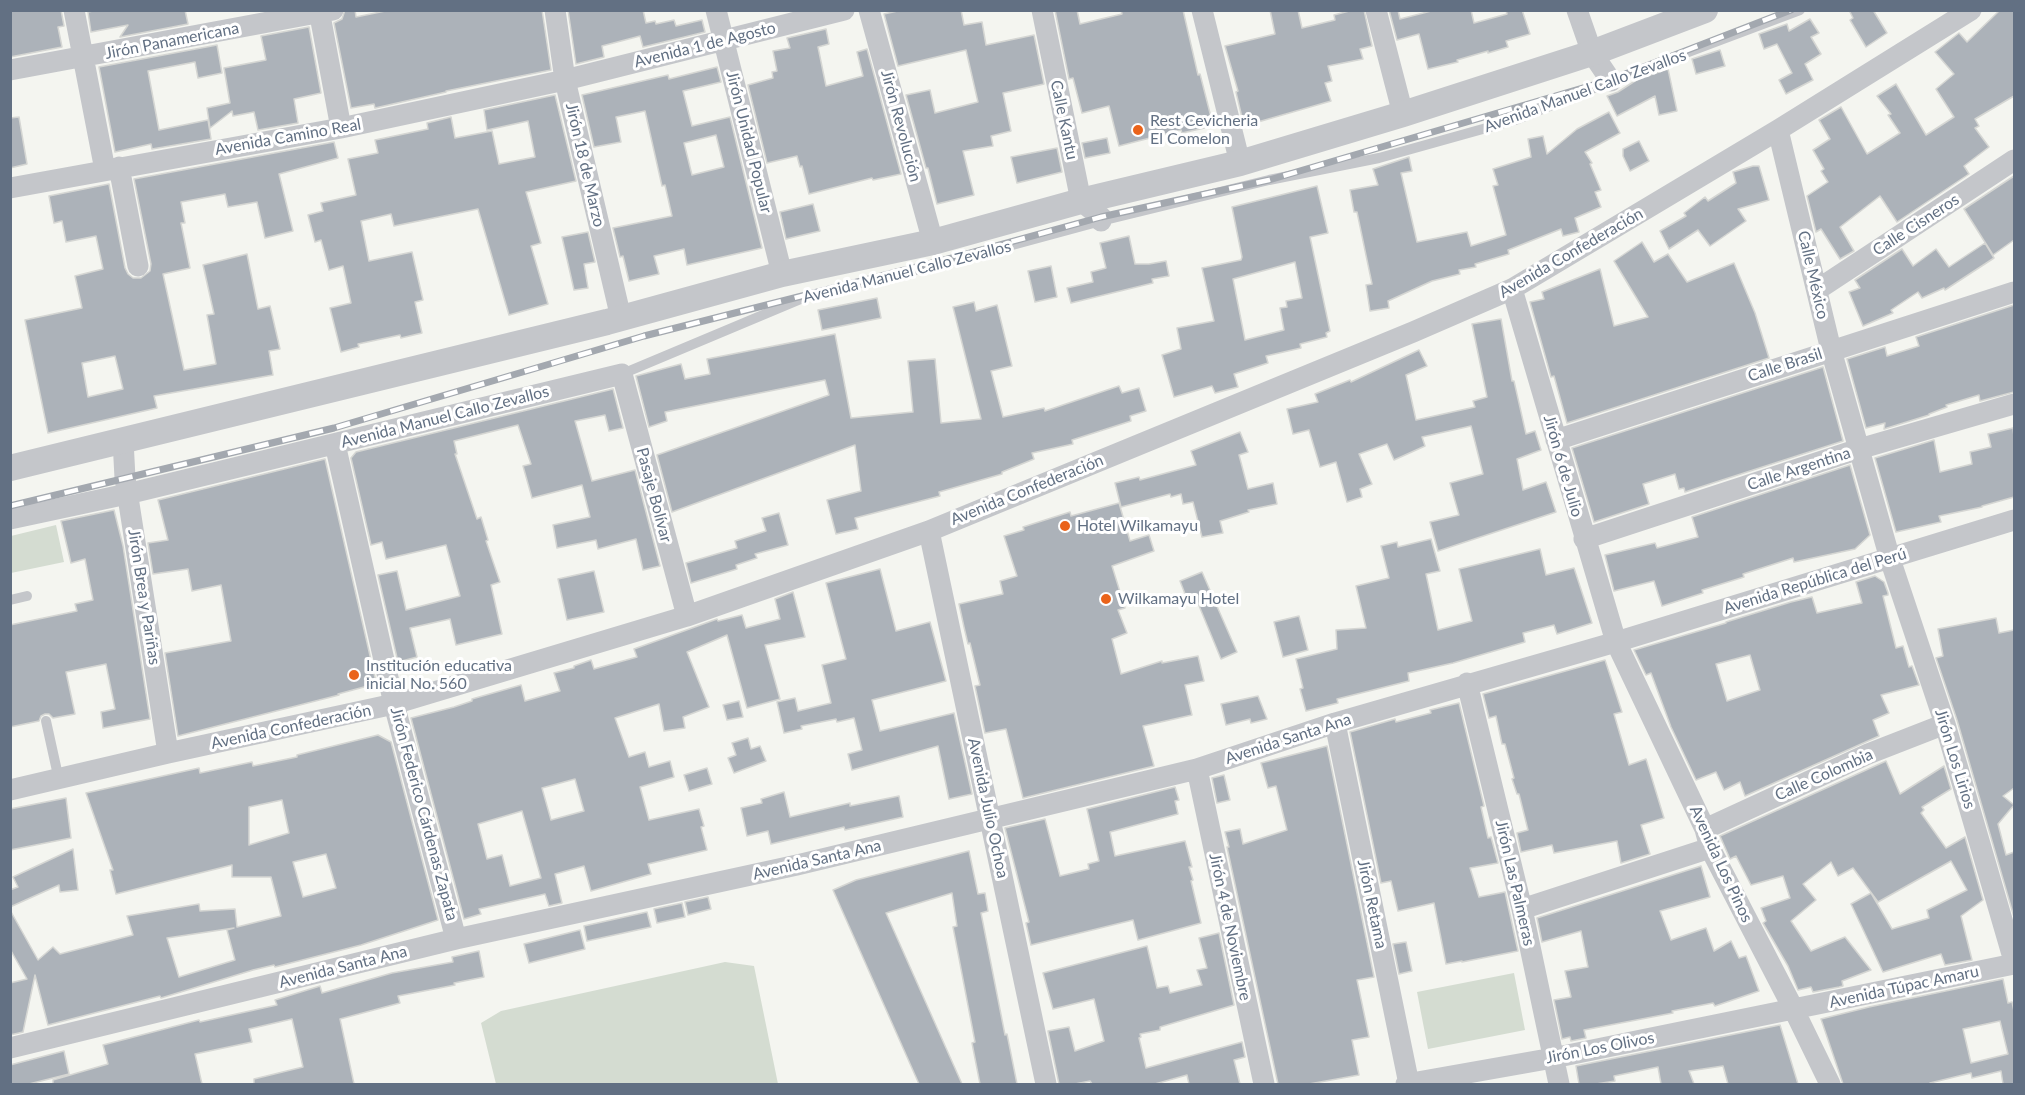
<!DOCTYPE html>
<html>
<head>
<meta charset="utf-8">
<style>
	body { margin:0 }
	#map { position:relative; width:2025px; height:1095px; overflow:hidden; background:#f4f5f0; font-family:Lato,sans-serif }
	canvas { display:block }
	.frame { position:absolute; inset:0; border:12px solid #627083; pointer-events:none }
</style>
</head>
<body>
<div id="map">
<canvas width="2025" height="1095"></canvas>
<div class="frame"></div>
</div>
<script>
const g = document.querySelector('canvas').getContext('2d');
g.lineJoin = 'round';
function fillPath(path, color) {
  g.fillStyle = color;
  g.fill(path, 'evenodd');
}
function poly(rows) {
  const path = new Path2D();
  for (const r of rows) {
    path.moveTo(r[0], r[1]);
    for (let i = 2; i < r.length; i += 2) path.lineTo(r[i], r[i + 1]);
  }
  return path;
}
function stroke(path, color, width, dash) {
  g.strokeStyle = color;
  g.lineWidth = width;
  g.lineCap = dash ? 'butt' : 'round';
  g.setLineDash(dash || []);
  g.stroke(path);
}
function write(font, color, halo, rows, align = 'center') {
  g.font = font + ' Lato,sans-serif';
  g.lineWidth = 6;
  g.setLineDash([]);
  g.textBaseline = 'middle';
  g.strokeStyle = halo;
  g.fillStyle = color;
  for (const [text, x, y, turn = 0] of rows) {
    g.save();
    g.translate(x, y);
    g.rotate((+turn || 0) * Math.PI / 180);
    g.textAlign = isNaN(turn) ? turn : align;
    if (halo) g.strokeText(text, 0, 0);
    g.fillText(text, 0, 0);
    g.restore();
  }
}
const green = poly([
	[56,525,64,562,11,573,11,536],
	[725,962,754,966,778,1084,496,1084,481,1023,501,1011],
	[1514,973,1525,1030,1428,1049,1417,992]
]);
const building = poly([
	[10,10,61,10,64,26,58,27,62,47,10,57,10,10],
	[98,10,185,10,188,24,120,37,128,25,91,32,88,12,98,10],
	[345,10,355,10,356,17,390,10,542,10,551,70,446,91,446,92,375,108,374,104,351,108,334,23,342,19,345,10],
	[568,10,643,10,646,23,655,21,656,24,674,20,676,26,702,20,705,32,643,47,640,36,602,46,604,57,576,64,568,10],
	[902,10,961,10,964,25,982,22,986,45,1034,35,1044,84,1003,93,1011,131,991,136,993,146,963,151,974,195,937,204,928,168,926,168,906,95,930,90,935,113,978,102,966,50,898,66,884,14,902,10],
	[1055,10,1077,10,1080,24,1122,14,1121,10,1183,10,1198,75,1200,74,1212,121,1209,127,1182,133,1181,130,1119,146,1109,106,1082,113,1073,78,1069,79,1055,10],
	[1270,10,1298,10,1302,28,1335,20,1334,15,1353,10,1364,10,1372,46,1360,49,1363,59,1328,66,1332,81,1325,83,1331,101,1244,126,1236,92,1238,91,1225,46,1275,34,1270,10],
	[1389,10,1398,10,1400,19,1435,10,1471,10,1474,23,1507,14,1506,10,1522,10,1530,34,1506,41,1508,47,1488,53,1488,51,1457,60,1458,62,1428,69,1419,34,1397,40,1389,10],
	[1849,10,1873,10,1887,33,1866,47,1850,20,1853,18,1849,10],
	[2000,10,2014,10,2014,96,1975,119,1979,126,1975,128,1989,147,1964,166,1969,174,1897,222,1880,196,1840,227,1854,251,1840,259,1821,229,1816,232,1807,196,1828,182,1821,171,1824,169,1813,150,1830,139,1819,120,1841,107,1867,154,1900,133,1888,115,1891,114,1877,96,1896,84,1926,135,1954,117,1936,89,1954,74,1935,52,1959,33,1967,42,2000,10],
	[1810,19,1819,33,1811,37,1821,54,1805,64,1813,80,1786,94,1779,80,1792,73,1777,44,1764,49,1759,34,1787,24,1789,31,1810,19],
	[309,27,321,93,294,99,298,123,258,130,254,112,233,116,232,111,210,128,207,108,230,103,224,68,266,60,261,36,309,27],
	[826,29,829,44,818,47,826,86,863,76,857,52,867,49,901,174,873,180,872,178,809,194,802,166,800,167,797,156,767,163,748,85,773,78,772,72,777,71,773,51,790,48,787,38,826,29],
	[217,45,222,73,198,78,195,62,148,71,159,130,208,120,211,139,152,149,151,144,115,152,99,67,217,45],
	[1720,50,1725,66,1696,74,1692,59,1720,50],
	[717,67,721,82,683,91,692,126,730,117,762,248,687,265,684,249,654,256,659,274,629,281,623,256,620,257,613,228,672,216,665,185,662,186,645,111,616,117,621,142,594,147,582,95,668,75,669,79,717,67],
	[716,135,724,167,692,175,684,143,716,135],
	[1668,69,1677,111,1659,115,1655,96,1617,116,1607,96,1618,92,1638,79,1668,69],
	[555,95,576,181,526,192,541,243,531,246,548,304,509,315,478,209,394,226,391,214,361,221,369,261,412,252,423,300,415,302,422,333,401,338,400,335,358,344,359,347,341,352,330,308,351,303,343,266,329,270,321,240,315,242,308,215,323,211,321,203,356,195,348,159,378,153,375,140,428,129,427,123,451,117,455,138,492,131,499,164,535,157,528,121,487,130,484,110,555,95],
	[1609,112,1620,133,1585,152,1592,163,1590,164,1601,190,1595,192,1601,207,1575,218,1579,232,1563,236,1561,229,1508,250,1509,254,1475,264,1476,267,1459,270,1460,274,1432,281,1388,301,1389,308,1370,311,1366,285,1372,284,1357,212,1354,212,1350,190,1378,185,1373,169,1409,157,1412,171,1401,173,1417,242,1467,232,1471,246,1506,235,1493,186,1498,185,1493,169,1531,157,1528,139,1543,136,1547,154,1577,129,1609,112],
	[19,117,27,164,10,168,10,118,19,117],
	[1107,138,1110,153,1085,158,1082,143,1107,138],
	[1639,141,1649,161,1630,171,1623,156,1623,149,1639,141],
	[334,142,338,158,279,174,293,231,265,238,257,202,228,207,225,194,181,202,185,223,181,223,190,268,163,274,184,370,216,364,207,315,214,314,203,265,247,254,258,309,270,306,280,349,269,351,273,375,154,396,157,408,48,433,25,320,82,308,75,276,103,269,96,236,66,242,62,221,54,223,49,196,109,184,125,268,128,274,133,278,141,278,150,271,151,264,134,179,334,142],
	[115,356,123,389,88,397,82,363,115,356],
	[1057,148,1062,172,1017,183,1011,157,1057,148],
	[1753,166,1759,166,1769,200,1738,209,1746,221,1710,246,1698,230,1669,249,1660,231,1686,216,1684,213,1705,197,1708,201,1736,183,1733,172,1753,166],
	[2014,176,2014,240,1993,255,1964,209,2014,176],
	[1317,186,1328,233,1310,237,1330,331,1326,333,1327,337,1300,344,1301,348,1266,356,1268,363,1234,374,1238,387,1215,393,1212,386,1174,397,1162,355,1181,349,1177,328,1214,321,1202,268,1241,260,1242,257,1232,207,1317,186],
	[1295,262,1302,298,1286,301,1287,307,1280,308,1284,330,1245,340,1233,279,1295,262],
	[813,204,820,231,786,239,780,212,813,204],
	[588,232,595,262,584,264,588,288,574,290,562,237,588,232],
	[1129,236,1135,264,1149,264,1166,261,1169,276,1152,279,1153,283,1071,303,1067,288,1093,282,1091,272,1106,268,1100,243,1129,236],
	[1642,242,1654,262,1668,254,1687,282,1734,263,1755,313,1769,358,1567,423,1554,376,1551,377,1530,302,1544,299,1542,292,1600,269,1614,326,1648,317,1614,261,1642,242],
	[1985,243,1994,258,1945,290,1944,288,1922,298,1918,292,1891,310,1893,313,1863,326,1849,292,1860,288,1855,280,1902,249,1913,266,1936,249,1949,267,1985,243],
	[1051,266,1057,297,1035,302,1028,271,1051,266],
	[877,298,881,318,822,330,818,310,877,298],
	[974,302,976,311,997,305,1012,366,991,371,1003,417,1044,408,1045,411,1119,386,1122,393,1139,388,1146,411,1130,416,1131,421,1072,440,1073,444,1032,453,1034,459,1002,472,1002,474,939,492,940,496,855,518,858,529,836,534,827,500,861,491,855,445,672,512,657,455,829,395,825,380,665,412,667,421,649,427,636,376,681,364,685,379,710,374,707,359,835,334,851,418,913,412,908,361,935,359,941,423,981,419,953,307,974,302],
	[2014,305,2014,392,1980,401,1979,395,1946,405,1947,407,1929,414,1929,415,1884,429,1885,423,1866,428,1847,359,1885,347,1887,356,1919,346,1916,337,2014,305],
	[1501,319,1512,381,1514,381,1526,434,1535,431,1541,450,1517,459,1523,490,1546,482,1556,512,1438,551,1430,522,1459,515,1450,483,1483,474,1471,426,1422,437,1425,446,1394,460,1387,444,1359,454,1372,484,1360,489,1362,497,1347,502,1336,462,1320,467,1309,430,1293,434,1287,409,1318,402,1315,394,1350,380,1351,382,1419,350,1427,366,1406,375,1416,420,1475,407,1473,401,1487,397,1472,324,1501,319],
	[1823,367,1843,441,1685,492,1684,488,1679,489,1675,474,1643,484,1649,504,1594,522,1572,448,1823,367],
	[613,389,623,428,609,431,605,415,575,421,592,481,635,470,660,566,643,570,636,539,598,549,596,540,557,548,553,525,590,517,582,485,532,498,523,466,531,464,518,425,454,441,457,454,455,454,477,519,481,517,488,540,486,541,500,582,491,585,502,634,456,645,450,619,410,628,417,657,398,662,378,575,397,571,406,610,460,596,446,545,386,559,382,542,371,545,351,458,356,452,613,389],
	[2013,428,2014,437,2014,497,1982,506,1982,507,1939,516,1941,522,1896,532,1875,458,1934,440,1940,472,1972,464,1970,452,1991,447,1988,434,2013,428],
	[1240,432,1248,452,1239,455,1248,489,1273,483,1277,504,1248,510,1249,512,1220,521,1223,533,1202,537,1193,502,1183,504,1181,494,1171,497,1170,494,1121,507,1115,483,1139,477,1140,480,1196,465,1191,451,1240,432],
	[325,459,376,682,375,684,338,694,339,695,178,736,165,653,231,641,221,585,192,591,188,569,153,574,148,543,168,540,158,500,325,459],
	[1850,465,1870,535,1855,549,1794,562,1793,558,1743,574,1744,577,1702,590,1703,593,1662,606,1654,581,1614,591,1605,555,1655,543,1657,548,1698,537,1692,517,1850,465],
	[1119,503,1130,541,1149,535,1154,551,1112,566,1125,608,1118,610,1127,633,1112,639,1121,674,1162,661,1162,663,1198,656,1204,681,1185,685,1192,715,1143,726,1154,766,1023,798,1006,729,985,733,975,686,980,685,970,643,968,644,964,627,959,604,1003,594,1000,581,1017,576,1004,536,1024,530,1023,527,1070,512,1071,516,1119,503],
	[114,510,123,546,150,719,103,728,101,712,115,709,106,664,66,672,75,714,53,718,49,714,45,714,41,716,39,721,10,727,10,625,77,611,75,604,93,600,85,559,71,563,61,521,114,510],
	[779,513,788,545,755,554,757,558,736,565,737,569,691,583,686,563,737,548,735,541,766,531,762,518,779,513],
	[1431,539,1440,571,1426,574,1438,630,1472,621,1459,569,1540,549,1546,575,1574,568,1592,623,1557,634,1554,625,1523,633,1525,642,1453,663,1408,673,1409,681,1337,699,1338,703,1306,711,1300,689,1303,688,1296,659,1337,649,1336,630,1366,628,1356,586,1389,578,1381,546,1397,542,1398,547,1431,539],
	[880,569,896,631,930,622,946,681,872,700,880,731,954,713,972,794,949,799,938,746,852,770,848,754,862,750,854,718,837,722,836,719,801,726,802,729,784,733,777,702,795,698,798,711,831,703,822,665,846,659,826,583,880,569],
	[594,571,604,612,567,620,558,579,594,571],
	[1202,572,1237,652,1221,659,1195,596,1187,599,1180,581,1202,572],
	[1875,576,1884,582,1888,593,1888,595,1883,596,1896,648,1903,646,1909,667,1912,666,1919,685,1881,695,1889,713,1873,720,1879,736,1745,796,1740,782,1724,790,1716,772,1696,780,1671,727,1651,673,1646,675,1634,650,1726,623,1726,622,1791,602,1812,597,1817,613,1862,603,1856,582,1875,576],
	[1750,655,1760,690,1727,701,1716,664,1750,655],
	[793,592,805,637,765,645,780,699,747,708,727,635,687,652,709,707,683,717,685,728,664,731,659,704,615,718,629,757,645,752,649,767,670,761,674,777,640,787,649,820,699,809,704,826,701,827,707,850,648,864,651,874,591,891,584,866,555,874,562,903,549,906,545,894,479,909,481,914,464,919,411,718,454,707,472,701,472,699,521,685,525,701,560,691,554,673,574,668,574,666,591,660,594,669,637,657,634,649,717,619,718,621,742,615,746,628,780,619,775,599,793,592],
	[575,779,584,811,551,820,542,788,575,779],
	[522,811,541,878,510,886,502,855,487,859,478,824,522,811],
	[1299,616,1308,650,1283,657,1274,622,1299,616],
	[1996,618,1999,633,2014,630,2014,788,2003,796,2014,805,1998,824,2006,855,2014,852,2014,917,1957,720,1936,658,1943,656,1938,629,1996,618],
	[1605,660,1622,712,1614,714,1629,765,1646,759,1664,818,1641,825,1650,854,1621,863,1617,841,1554,853,1552,845,1521,852,1517,833,1528,830,1519,794,1517,794,1512,779,1514,778,1505,744,1502,744,1496,716,1489,718,1483,694,1605,660],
	[1258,696,1267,719,1251,723,1250,719,1226,725,1221,704,1258,696],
	[739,701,743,717,727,720,723,705,739,701],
	[1459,703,1484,806,1481,807,1488,838,1491,837,1498,863,1470,868,1479,897,1505,892,1518,951,1462,962,1462,961,1446,964,1434,903,1398,911,1391,881,1381,883,1350,732,1395,719,1396,722,1431,713,1430,710,1459,703],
	[378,735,391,742,438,920,361,945,275,967,274,965,253,970,161,998,160,996,48,1025,35,975,23,1032,10,1035,10,983,27,979,10,949,10,910,38,960,53,947,60,954,133,935,127,916,199,904,200,911,235,909,237,927,281,916,271,877,232,877,232,865,116,894,110,870,113,870,86,793,199,768,200,773,252,762,253,766,297,757,297,755,378,735],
	[282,800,289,833,249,845,249,807,282,800],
	[326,854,336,888,303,897,293,862,326,854],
	[234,928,227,930,235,960,179,977,167,938,234,928],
	[748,738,751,749,760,746,766,761,734,773,728,758,736,755,732,743,748,738],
	[1327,746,1374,977,1357,980,1369,1037,1352,1040,1359,1075,1309,1084,1278,1084,1227,847,1229,847,1225,832,1240,829,1243,844,1287,830,1276,786,1268,788,1261,763,1327,746],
	[1886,761,1900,794,1944,766,1951,789,1922,807,1924,810,1921,813,1946,848,1965,837,1983,900,1961,916,1972,960,1945,965,1941,954,1883,972,1851,904,1871,893,1892,929,1929,918,1927,910,1967,890,1951,861,1878,902,1853,868,1838,876,1831,862,1803,884,1816,900,1791,921,1811,951,1845,937,1871,970,1842,981,1843,986,1839,987,1813,992,1811,987,1798,990,1788,966,1763,923,1766,921,1761,908,1790,898,1783,876,1751,885,1736,856,1730,859,1720,836,1886,761],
	[707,768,712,784,689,791,684,775,707,768],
	[1224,775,1230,800,1217,803,1212,778,1224,775],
	[1175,787,1179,800,1175,801,1178,814,1110,832,1115,856,1185,841,1192,867,1189,867,1193,880,1191,881,1201,923,1138,940,1133,920,1031,945,1026,923,1029,922,1005,828,1045,819,1060,876,1089,869,1088,864,1099,861,1087,809,1175,787],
	[784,792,790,817,850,803,850,806,899,796,903,817,845,830,844,827,771,844,768,831,747,836,741,808,762,803,761,799,784,792],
	[66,798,71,838,10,850,10,809,66,798],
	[73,849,78,890,60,892,59,885,10,907,10,890,18,887,13,877,73,849],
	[969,851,978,894,985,893,988,911,981,913,1005,1035,1007,1034,1017,1084,980,1084,972,1043,975,1042,953,927,957,926,952,893,886,913,962,1084,919,1084,833,890,856,880,969,851],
	[1701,866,1710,897,1660,911,1671,940,1706,928,1714,951,1731,941,1739,958,1746,956,1759,991,1715,1006,1713,1003,1672,1011,1673,1013,1584,1030,1586,1038,1571,1041,1570,1037,1562,1039,1554,1000,1571,997,1565,971,1588,967,1581,931,1542,942,1537,918,1701,866],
	[708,897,711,909,688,915,685,902,708,897],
	[682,903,685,917,657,923,654,909,682,903],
	[647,912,651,927,587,941,584,926,647,912],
	[580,930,585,949,529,963,524,944,580,930],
	[1219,933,1234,1005,1160,1027,1160,1030,1140,1034,1141,1037,1139,1038,1146,1068,1242,1042,1245,1057,1234,1060,1240,1084,1189,1084,1187,1075,1155,1084,1092,1084,1090,1081,1075,1084,1059,1084,1048,1031,1069,1027,1075,1051,1104,1041,1094,999,1053,1009,1043,973,1147,946,1157,988,1168,986,1170,993,1202,985,1197,970,1207,968,1199,938,1219,933],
	[1406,942,1412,971,1399,974,1393,944,1406,942],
	[479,951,484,977,454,983,455,985,398,996,400,1003,340,1019,354,1084,254,1084,254,1079,303,1067,292,1019,249,1029,252,1042,195,1054,202,1084,53,1084,53,1080,108,1064,103,1045,199,1020,200,1022,277,1005,275,1000,320,986,322,993,392,973,453,962,452,957,479,951],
	[2003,979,2008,1003,2012,1002,2014,1011,2014,1084,2003,1084,2001,1071,1972,1078,1971,1073,1930,1083,1931,1084,1843,1084,1821,1019,1869,1007,2003,979],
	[2000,1021,2008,1054,1971,1063,1963,1029,2000,1021],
	[1780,1025,1798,1084,1728,1084,1723,1066,1689,1071,1694,1084,1661,1084,1658,1067,1614,1076,1615,1081,1596,1084,1579,1084,1576,1066,1780,1025],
	[64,1051,69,1074,29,1084,10,1084,10,1065,64,1051]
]);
const service = poly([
	[622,374,808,296,957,260,1101,221,1269,180,1379,158,1515,120,1611,81,1800,10],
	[10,600,27,596],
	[46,721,59,780]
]);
const minor = poly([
	[74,10,105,170],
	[319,10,341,128],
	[555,10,565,80,621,318],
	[716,10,782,274],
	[869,10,933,242],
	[1042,10,1081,201,1101,217,1101,221],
	[1202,10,1240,163],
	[1376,10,1403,114],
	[1577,10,1592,53,1611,81],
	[10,70,333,10],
	[1778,130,1831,350,1890,559,1945,724,2014,961],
	[119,167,138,266],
	[10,188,341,128,565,80,844,10],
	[1512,289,1616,642,1705,829,1710,848,1794,1010,1830,1084],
	[1817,290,2014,160],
	[123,440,125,478,168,753],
	[1556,440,2014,292],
	[335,444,394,704,456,939],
	[10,519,127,494,622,374,687,616],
	[929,531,1046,1084],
	[1584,539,1859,449,2014,404],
	[1467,683,1522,909,1559,1084],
	[1335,723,1409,1084],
	[1197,769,1264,1084],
	[10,790,168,753,394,704,687,616,929,531,1413,332,1512,289,1778,130,1971,10],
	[1705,829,1868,754,1945,724],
	[1522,909,1710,848],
	[10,1048,456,939,797,865,1197,769,1335,723,1616,642,2014,520],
	[1406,1084,1553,1058,2014,964]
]);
const tertiary = poly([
	[10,468,607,322,782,274,933,242,1081,201,1240,163,1403,114,1592,53,1705,10]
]);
const rail = poly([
	[10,506,334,428,644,336,956,257,1101,217,1269,180,1610,80,1791,10]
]);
const markers = [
	[1138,130,6,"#ea631a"],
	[1065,526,6,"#ea631a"],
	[1106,599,6,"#ea631a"],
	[354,675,6,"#ea631a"]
];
const streetNames = [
	["Jirón Panamericana",172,41,-11],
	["Avenida 1 de Agosto",705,45,-14],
	["Avenida Manuel Callo Zevallos",1585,91,-20],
	["Calle Kantu",1064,120,78],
	["Jirón Revolución",901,126,75],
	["Avenida Camino Real",288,137,-10],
	["Jirón Unidad Popular",749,142,76],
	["Jirón 18 de Marzo",585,165,77],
	["Calle Cisneros",1916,225,-33],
	["Avenida Confederación",1571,253,-30],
	["Avenida Manuel Callo Zevallos",907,272,-14],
	["Calle México",1813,275,77],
	["Calle Brasil",1785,365,-18],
	["Avenida Manuel Callo Zevallos",445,417,-14],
	["Jirón 6 de Julio",1563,466,74],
	["Calle Argentina",1799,469,-18],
	["Avenida Confederación",1027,490,-22],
	["Pasaje Bolívar",654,495,75],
	["Avenida República del Perú",1815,581,-17],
	["Jirón Brea y Pariñas",144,597,81],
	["Avenida Confederación",291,727,-12],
	["Avenida Santa Ana",1288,739,-18],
	["Jirón Los Lirios",1955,759,73],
	["Calle Colombia",1824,775,-24],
	["Avenida Julio Ochoa",988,808,78],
	["Jirón Federico Cárdenas Zapata",424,814,75],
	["Avenida Santa Ana",817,860,-13],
	["Avenida Los Pinos",1721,864,65],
	["Jirón Las Palmeras",1515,883,77],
	["Jirón Retama",1372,904,78],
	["Jirón 4 de Noviembre",1230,927,78],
	["Avenida Santa Ana",343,967,-14],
	["Avenida Túpac Amaru",1904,987,-12],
	["Jirón Los Olivos",1600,1048,-11]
];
const poiNames = [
	["Rest Cevicheria",1150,121],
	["El Comelon",1150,139],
	["Hotel Wilkamayu",1077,526],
	["Wilkamayu Hotel",1118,599],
	["Institución educativa",366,666],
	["inicial No. 560",366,684]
];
fillPath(green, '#d4dcd1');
fillPath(building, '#acb2b9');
stroke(building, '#d5d6d3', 1.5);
stroke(service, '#c4c6ca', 10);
stroke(minor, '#c4c6ca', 21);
stroke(tertiary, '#c4c6ca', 26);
stroke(rail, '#a3a8af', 7);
stroke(rail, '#fff', 4.5, [14]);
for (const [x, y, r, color] of markers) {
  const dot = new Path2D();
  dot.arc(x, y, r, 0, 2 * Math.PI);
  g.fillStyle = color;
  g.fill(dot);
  stroke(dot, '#fff', 2);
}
write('16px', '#627083', '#fff', streetNames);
write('16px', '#627083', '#fff', poiNames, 'left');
</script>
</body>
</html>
